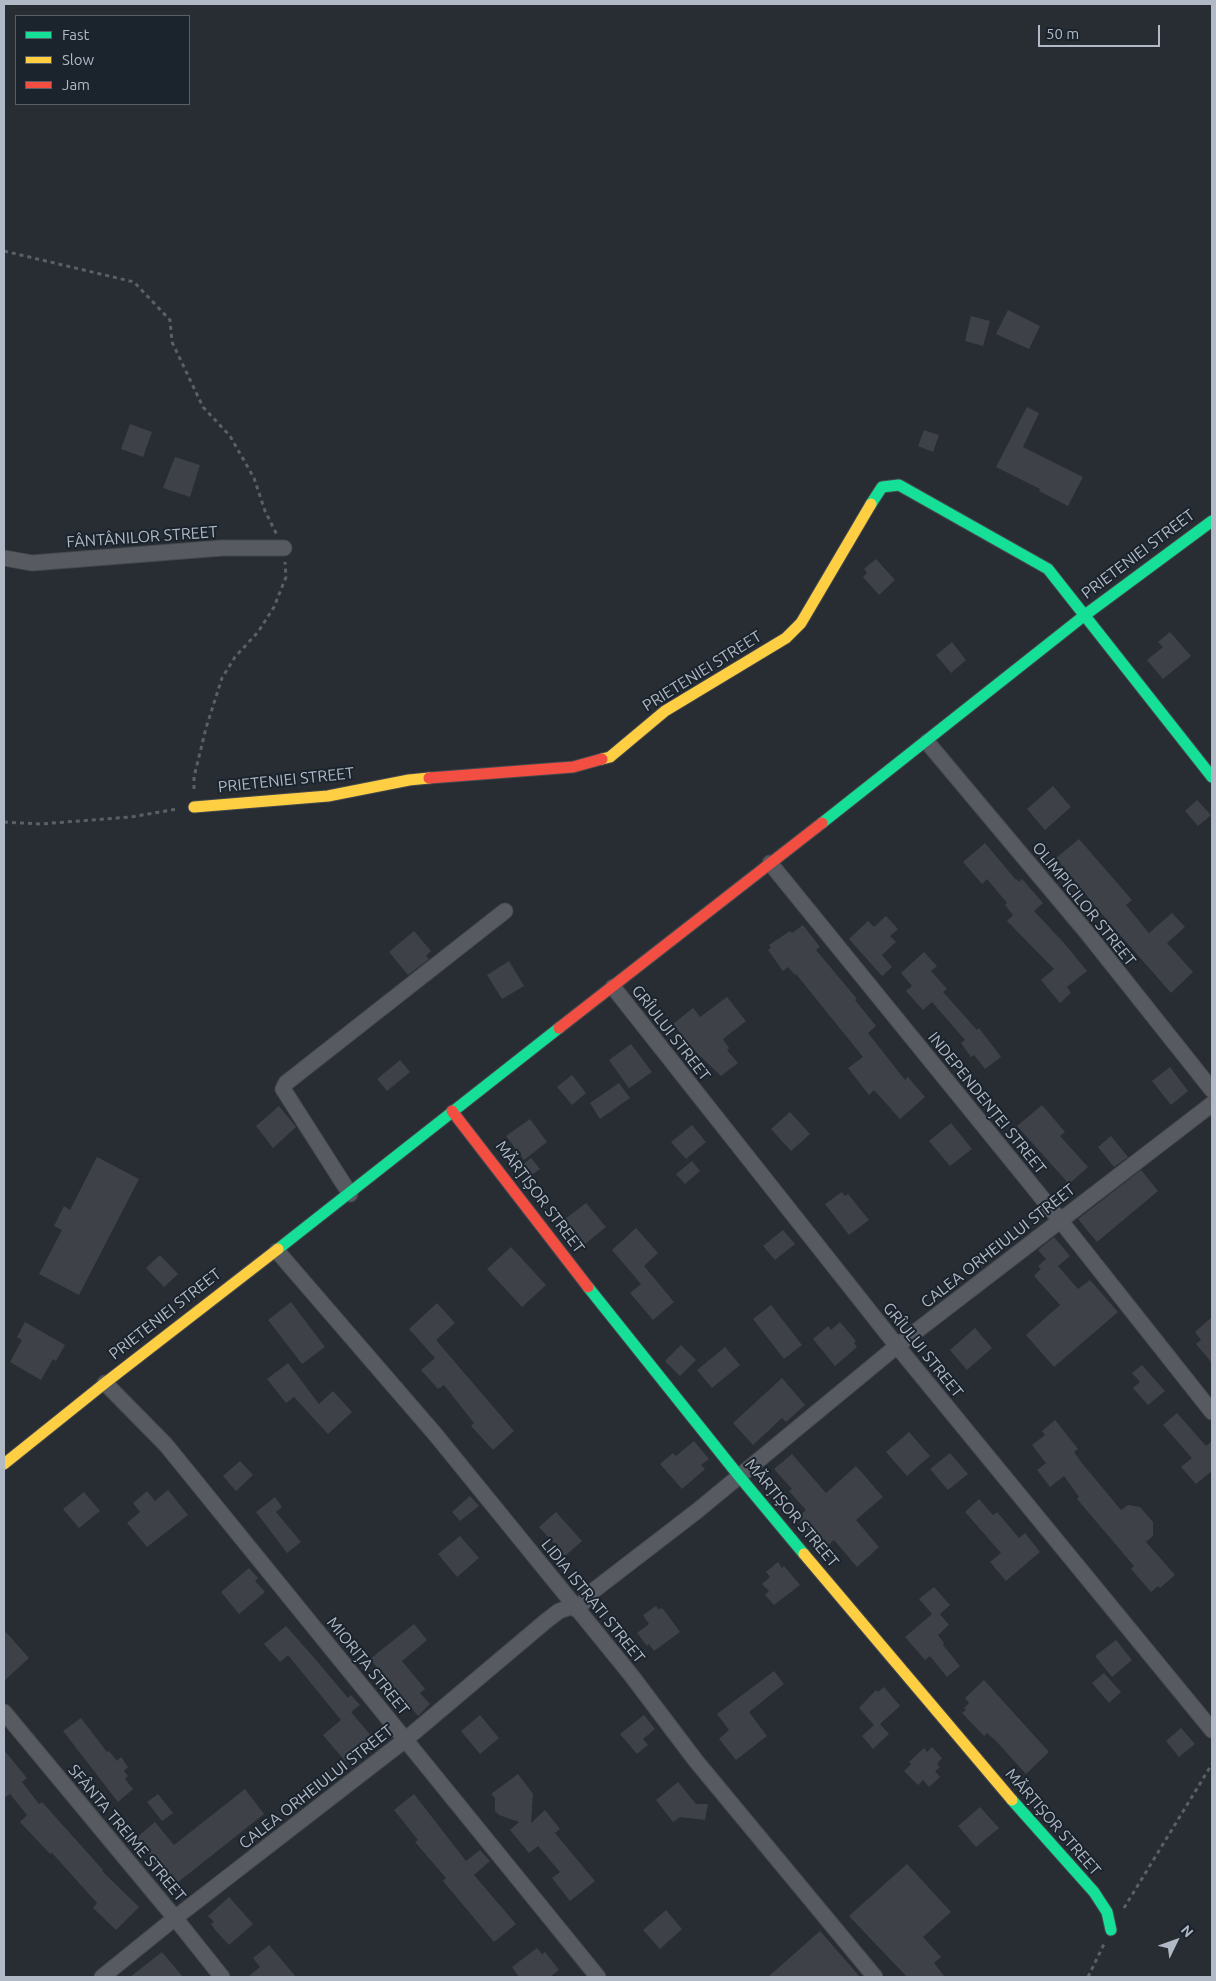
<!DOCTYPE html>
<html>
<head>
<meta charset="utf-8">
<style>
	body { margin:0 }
	#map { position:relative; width:1216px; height:1981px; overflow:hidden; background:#272d33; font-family:Ubuntu,sans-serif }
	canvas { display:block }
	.frame { position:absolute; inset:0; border:5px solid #b0b9c5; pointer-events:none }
	.legend { position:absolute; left:15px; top:15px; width:175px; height:90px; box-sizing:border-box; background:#1b232d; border:1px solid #575f6a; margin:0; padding:6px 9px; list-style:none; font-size:15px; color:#b0b9c5 }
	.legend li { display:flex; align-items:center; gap:10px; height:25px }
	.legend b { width:25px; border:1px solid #575f6a }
	.north { position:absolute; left:1151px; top:1916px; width:50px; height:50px; -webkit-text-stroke:4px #1b232d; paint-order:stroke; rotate:48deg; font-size:14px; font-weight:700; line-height:20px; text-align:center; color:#b0b9c5 }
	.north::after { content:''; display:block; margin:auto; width:18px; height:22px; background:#b0b9c5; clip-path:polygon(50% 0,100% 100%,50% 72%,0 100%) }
	.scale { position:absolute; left:1038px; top:25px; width:122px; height:22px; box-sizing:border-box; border:2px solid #b0b9c5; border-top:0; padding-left:6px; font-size:15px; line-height:18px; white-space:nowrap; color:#b0b9c5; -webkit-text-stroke:4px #1b232d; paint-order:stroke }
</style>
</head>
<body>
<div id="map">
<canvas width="1216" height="1981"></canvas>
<div class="frame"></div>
<ul class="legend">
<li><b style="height:6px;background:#16e098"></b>Fast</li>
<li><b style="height:6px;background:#ffcf43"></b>Slow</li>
<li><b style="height:6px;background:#f24e42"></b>Jam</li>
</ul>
<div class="north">N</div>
<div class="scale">50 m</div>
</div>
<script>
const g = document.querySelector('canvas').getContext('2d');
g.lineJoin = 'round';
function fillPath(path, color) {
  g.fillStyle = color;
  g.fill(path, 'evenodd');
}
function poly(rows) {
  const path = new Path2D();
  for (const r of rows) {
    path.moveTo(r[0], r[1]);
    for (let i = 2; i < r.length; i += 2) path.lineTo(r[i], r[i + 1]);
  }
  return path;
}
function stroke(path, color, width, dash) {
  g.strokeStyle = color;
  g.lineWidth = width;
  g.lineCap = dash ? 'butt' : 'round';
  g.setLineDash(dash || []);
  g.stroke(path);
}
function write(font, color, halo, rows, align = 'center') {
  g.font = font + ' Ubuntu,sans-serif';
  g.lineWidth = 4;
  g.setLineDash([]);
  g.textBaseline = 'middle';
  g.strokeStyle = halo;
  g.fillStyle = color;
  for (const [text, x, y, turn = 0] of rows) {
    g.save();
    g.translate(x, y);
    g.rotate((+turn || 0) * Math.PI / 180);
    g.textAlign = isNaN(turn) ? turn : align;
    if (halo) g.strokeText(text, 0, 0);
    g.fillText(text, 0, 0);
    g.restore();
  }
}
const building = poly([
	[1008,310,1040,326,1029,349,996,334],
	[971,316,990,321,983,346,965,341],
	[1027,407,1039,413,1023,447,1083,477,1068,506,1039,491,1040,489,996,467],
	[130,424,152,432,143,457,121,449],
	[924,430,939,435,933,452,918,446],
	[175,457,200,465,190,497,163,488],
	[876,559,895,580,879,595,863,577,867,573,864,569],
	[1170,632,1191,656,1163,679,1147,660,1163,647,1158,642],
	[952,642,966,660,951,673,936,655],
	[1053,786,1071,807,1045,830,1027,809],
	[1197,800,1211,815,1198,826,1185,811],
	[1079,839,1132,900,1126,905,1149,933,1172,913,1185,927,1167,943,1193,972,1171,993,1107,920,1056,858],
	[985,843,1016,880,1017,879,1019,882,1022,879,1043,903,1034,911,1064,943,1087,971,1067,987,1071,993,1060,1003,1041,980,1054,969,1007,921,1013,915,1005,905,1007,903,987,879,982,884,963,862],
	[886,916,898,929,890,936,896,942,882,955,892,967,882,976,849,939,868,921,874,927],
	[803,925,820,947,816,950,857,999,855,1000,876,1026,868,1033,905,1080,908,1077,925,1097,900,1119,874,1090,869,1095,848,1068,863,1057,796,974,795,975,788,967,783,971,768,950,771,948,769,945,790,931,792,933],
	[414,931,431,951,426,956,429,959,408,975,389,952],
	[924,952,937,966,931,971,947,989,943,992,977,1030,979,1028,1001,1057,985,1069,974,1055,971,1057,961,1043,965,1040,932,1002,923,1010,906,991,912,986,901,973],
	[509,961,524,986,502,999,487,975],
	[727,997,746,1021,723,1039,729,1048,727,1050,738,1063,721,1076,697,1053,673,1024,693,1008,700,1017],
	[631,1044,652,1072,629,1088,609,1060],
	[400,1060,410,1072,387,1091,377,1079],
	[1170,1067,1188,1091,1171,1105,1152,1081],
	[572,1075,586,1093,572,1105,557,1087],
	[619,1083,630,1098,600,1119,590,1103],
	[1042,1105,1065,1132,1060,1136,1088,1167,1069,1184,1017,1126],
	[279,1106,296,1127,273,1148,256,1126],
	[790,1112,810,1134,791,1151,771,1129],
	[530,1119,547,1142,524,1160,506,1136],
	[951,1123,972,1149,950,1166,929,1141],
	[692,1125,706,1142,686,1159,671,1142],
	[1111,1136,1128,1157,1114,1167,1098,1147],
	[97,1157,139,1179,79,1295,39,1274,62,1230,54,1226,64,1206,70,1210],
	[531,1158,540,1169,529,1177,521,1166],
	[692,1161,700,1171,685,1184,676,1174],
	[1141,1170,1158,1191,1097,1242,1078,1219],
	[842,1192,845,1196,848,1194,869,1220,849,1235,825,1204],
	[586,1203,606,1227,585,1244,565,1219],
	[636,1228,658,1253,644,1266,674,1302,653,1320,630,1293,641,1284,612,1250],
	[783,1230,795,1244,775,1260,763,1246],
	[1054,1237,1070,1256,1058,1266,1078,1289,1090,1280,1118,1312,1054,1367,1026,1335,1060,1305,1034,1276,1041,1269,1038,1266,1046,1259,1038,1250],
	[511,1247,546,1285,522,1307,487,1269],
	[160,1255,178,1274,164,1287,146,1268],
	[291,1302,325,1347,302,1364,268,1320],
	[437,1303,455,1323,436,1340,514,1431,493,1450,471,1426,474,1423,444,1385,438,1389,421,1370,435,1358,409,1329],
	[771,1305,802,1345,784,1359,753,1319],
	[1212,1317,1212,1363,1196,1344,1201,1340,1195,1332],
	[25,1322,65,1345,56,1361,53,1359,41,1380,10,1362,22,1340,17,1337],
	[840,1322,856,1341,854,1343,857,1347,835,1366,813,1339,828,1326,831,1330],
	[975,1328,992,1348,967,1370,950,1350],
	[681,1345,696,1360,680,1376,665,1361],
	[725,1347,740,1365,712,1388,697,1370],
	[288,1363,319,1404,333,1391,352,1412,328,1434,294,1397,286,1403,267,1379],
	[1142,1365,1165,1391,1148,1405,1133,1388,1140,1382,1132,1373],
	[782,1378,805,1405,786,1422,782,1418,753,1445,733,1423],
	[1177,1413,1206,1446,1212,1441,1212,1471,1196,1484,1181,1467,1192,1458,1163,1425],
	[1055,1420,1078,1449,1074,1452,1081,1462,1121,1510,1128,1505,1140,1507,1153,1522,1153,1536,1146,1542,1175,1575,1160,1588,1158,1586,1151,1592,1131,1569,1134,1566,1077,1499,1079,1497,1064,1476,1050,1487,1037,1470,1046,1463,1032,1445,1045,1435,1042,1431],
	[909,1432,930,1456,907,1476,886,1452],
	[694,1441,709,1459,701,1465,705,1469,682,1489,660,1464,673,1453,676,1456],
	[950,1453,968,1474,948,1490,930,1469],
	[792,1454,826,1493,856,1466,883,1497,856,1520,879,1547,857,1567,834,1540,824,1549,797,1518,806,1510,789,1491,792,1489,774,1469],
	[240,1461,253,1475,236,1491,223,1476],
	[168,1490,188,1515,147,1547,127,1523,140,1512,133,1503,147,1491,155,1501],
	[84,1492,100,1511,79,1528,63,1509],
	[470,1496,479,1506,460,1521,452,1512],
	[275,1497,282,1507,276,1512,301,1542,287,1553,256,1512],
	[979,1499,993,1515,997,1512,1019,1538,1025,1533,1040,1552,1006,1581,990,1562,1001,1553,965,1512],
	[556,1512,582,1541,565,1556,539,1527],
	[460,1536,479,1558,457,1577,438,1554],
	[778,1562,782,1568,784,1566,800,1585,774,1605,765,1595,769,1591,762,1584,770,1577,766,1572],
	[249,1568,258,1578,255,1581,265,1592,239,1614,221,1592],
	[934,1587,950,1605,940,1614,949,1625,938,1635,944,1643,943,1645,960,1666,947,1677,930,1656,925,1660,905,1637,932,1614,919,1599],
	[656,1606,659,1610,661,1608,664,1610,680,1632,654,1651,649,1644,647,1646,637,1633,649,1624,643,1615],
	[414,1624,427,1640,402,1661,425,1689,420,1693,430,1704,418,1716,370,1659],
	[286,1626,316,1660,348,1698,351,1695,360,1705,351,1712,373,1738,345,1761,323,1735,341,1720,288,1655,280,1662,264,1644],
	[4,1630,29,1658,4,1681],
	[1116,1640,1132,1660,1112,1677,1095,1656],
	[774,1671,784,1684,749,1712,767,1736,736,1760,719,1739,729,1730,717,1714],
	[1104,1673,1121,1692,1109,1703,1092,1683],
	[984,1680,1049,1752,1026,1774,997,1742,987,1733,984,1736,962,1713,966,1710,964,1708,969,1703,965,1698],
	[884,1687,900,1706,880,1724,889,1734,873,1749,862,1736,874,1725,859,1708,876,1690,878,1692],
	[480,1715,499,1738,480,1754,461,1731],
	[644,1715,655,1729,643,1739,648,1745,637,1754,620,1734],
	[81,1718,107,1752,109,1751,117,1761,121,1757,128,1767,124,1771,128,1776,125,1779,133,1789,118,1802,63,1731],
	[1181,1728,1195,1744,1179,1757,1166,1741],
	[932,1747,942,1758,937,1764,940,1767,935,1771,940,1777,929,1787,923,1780,918,1785,904,1771,911,1764,909,1762,924,1748,927,1752],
	[4,1750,27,1778,22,1782,39,1804,42,1802,103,1870,102,1871,139,1907,116,1930,93,1908,97,1903,52,1853,50,1854,20,1822,27,1815,10,1794,4,1798],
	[518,1774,533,1794,531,1823,545,1810,560,1829,555,1833,595,1881,570,1901,552,1878,560,1872,538,1846,529,1853,510,1830,519,1822,499,1815,495,1811,495,1798,491,1794],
	[678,1782,696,1804,708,1804,705,1820,680,1817,673,1822,656,1800],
	[245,1789,264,1814,172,1887,152,1862,155,1861,136,1838,155,1822,174,1845],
	[158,1794,173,1813,162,1821,147,1802],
	[414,1794,466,1861,480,1850,490,1861,474,1875,516,1924,494,1942,443,1881,446,1878,415,1842,418,1840,394,1810],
	[980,1807,999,1828,976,1847,958,1826],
	[907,1864,951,1912,923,1937,941,1957,934,1963,945,1977,907,1977,849,1916],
	[229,1897,253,1924,229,1945,216,1931,211,1924,214,1922,208,1916],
	[666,1910,682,1929,660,1949,643,1930],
	[820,1931,860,1977,768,1977],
	[269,1945,296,1977,248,1977,260,1967,253,1958],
	[537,1948,542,1954,545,1952,559,1970,550,1977,519,1977,512,1967],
	[162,1952,183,1977,130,1977]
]);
const path = poly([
	[4,251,134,282,170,320,172,342,203,407,230,436,254,478,265,511,277,535],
	[194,789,194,777,206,728,222,678,235,657,258,632,274,607,286,577,285,562],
	[4,822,40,824,131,817,177,809],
	[1124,1908,1212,1764],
	[1088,1977,1104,1944]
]);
const street = poly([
	[4,558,32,563,222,548,284,548],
	[927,742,1088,934,1212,1090],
	[770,863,1060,1220,1212,1412],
	[613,987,897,1346,1212,1730],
	[350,1194,283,1089,286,1083,505,911],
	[277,1251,435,1434,631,1675,696,1761,875,1977],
	[105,1383,166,1445,598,1977],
	[577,1610,593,1591,697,1511,897,1346,1212,1104],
	[4,1712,175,1918,222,1977],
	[102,1977,175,1918,405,1740,546,1621,559,1611,574,1606]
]);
const fast = poly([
	[871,504,882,487,899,485,1048,569,1212,777],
	[822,823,1085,615,1212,521],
	[278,1249,559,1028],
	[588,1287,739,1476,804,1554],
	[1012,1800,1094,1892,1107,1912,1111,1930]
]);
const slow = poly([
	[602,759,610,757,665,711,786,638,801,623,871,504],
	[194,807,328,796,409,780,429,778],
	[4,1464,105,1383,278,1249],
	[804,1554,1012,1800]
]);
const jam = poly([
	[429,778,573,767,602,759],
	[559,1028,822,823],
	[452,1111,588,1287]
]);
const streetNames = [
	["FÂNTÂNILOR STREET",142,537,-4],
	["PRIETENIEI STREET",1138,554,-37],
	["PRIETENIEI STREET",702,671,-32],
	["PRIETENIEI STREET",286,780,-6],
	["OLIMPICILOR STREET",1084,904,51],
	["GRÎULUI STREET",671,1033,52],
	["INDEPENDENȚEI STREET",987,1103,51],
	["MĂRȚIȘOR STREET",540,1197,53],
	["CALEA ORHEIULUI STREET",998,1246,-38],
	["PRIETENIEI STREET",165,1314,-38],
	["GRÎULUI STREET",923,1350,51],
	["MĂRȚIȘOR STREET",792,1513,50],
	["LIDIA ISTRATI STREET",593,1601,51],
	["MIORIȚA STREET",368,1666,51],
	["CALEA ORHEIULUI STREET",316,1787,-38],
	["MĂRȚIȘOR STREET",1053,1822,49],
	["SFÂNTA TREIME STREET",127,1833,50]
];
fillPath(building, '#3e4248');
stroke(street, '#45494e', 17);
stroke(fast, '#45494e', 13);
stroke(slow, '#45494e', 13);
stroke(jam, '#45494e', 13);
stroke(path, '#5a6066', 3, [4, 4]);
stroke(street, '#575b61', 15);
stroke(fast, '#16e098', 11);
stroke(slow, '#ffcf43', 11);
stroke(jam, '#f24e42', 11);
write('16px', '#b0b9c5', '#1b232d', streetNames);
</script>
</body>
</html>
